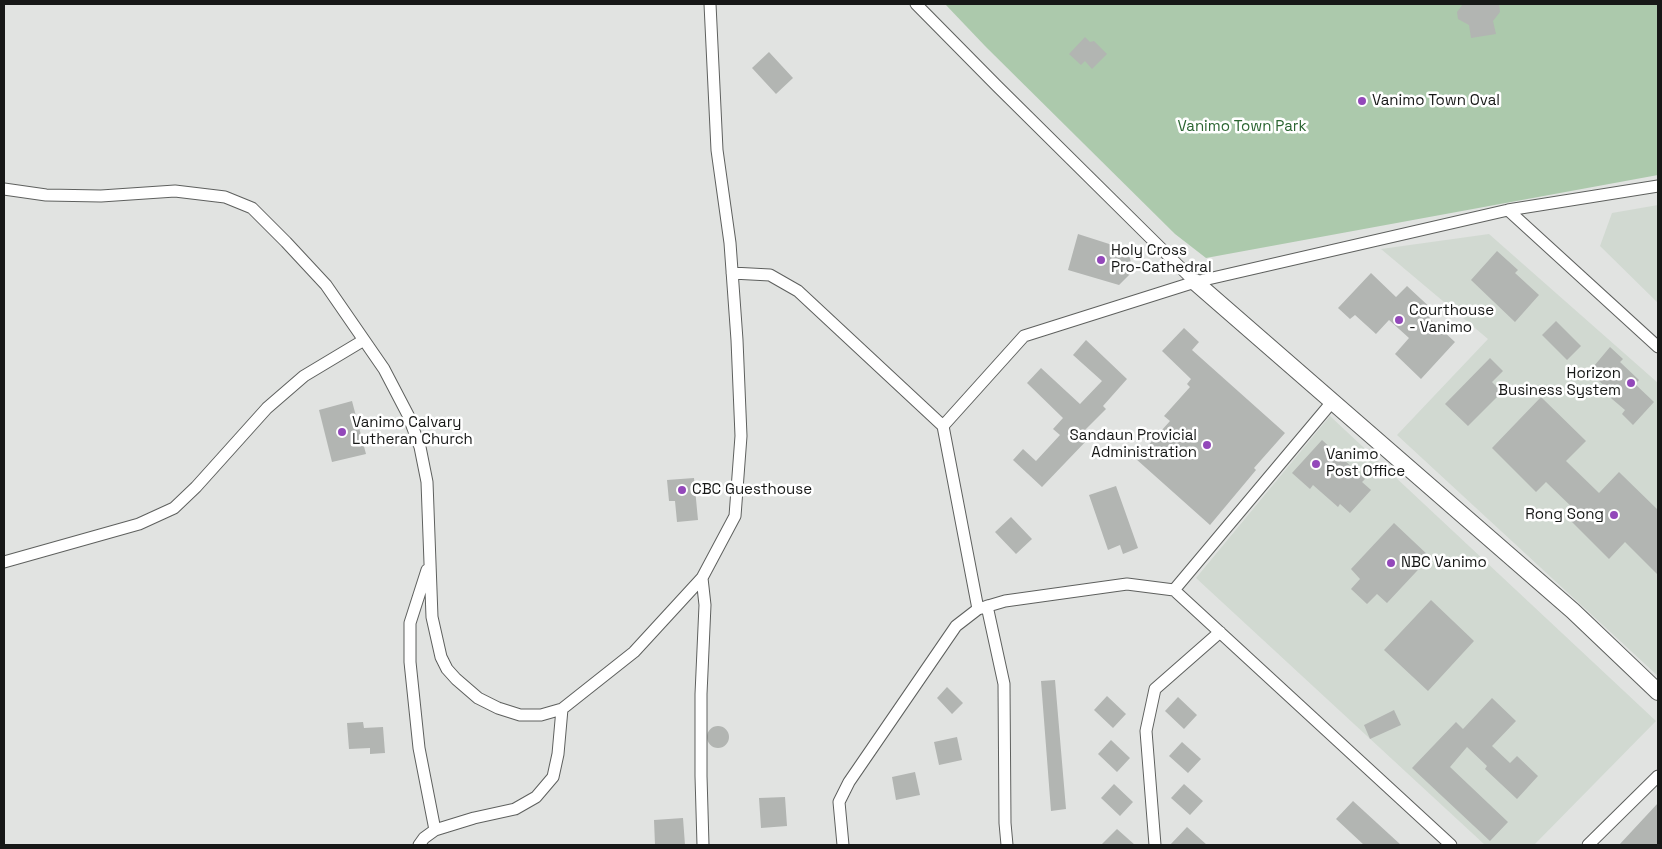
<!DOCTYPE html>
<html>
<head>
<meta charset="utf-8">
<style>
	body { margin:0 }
	#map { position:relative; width:1662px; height:849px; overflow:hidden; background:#e1e3e1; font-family:"Space Grotesk",sans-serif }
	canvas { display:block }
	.frame { position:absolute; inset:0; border:5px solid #171817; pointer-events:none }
</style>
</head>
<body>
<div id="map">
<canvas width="1662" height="849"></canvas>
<div class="frame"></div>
</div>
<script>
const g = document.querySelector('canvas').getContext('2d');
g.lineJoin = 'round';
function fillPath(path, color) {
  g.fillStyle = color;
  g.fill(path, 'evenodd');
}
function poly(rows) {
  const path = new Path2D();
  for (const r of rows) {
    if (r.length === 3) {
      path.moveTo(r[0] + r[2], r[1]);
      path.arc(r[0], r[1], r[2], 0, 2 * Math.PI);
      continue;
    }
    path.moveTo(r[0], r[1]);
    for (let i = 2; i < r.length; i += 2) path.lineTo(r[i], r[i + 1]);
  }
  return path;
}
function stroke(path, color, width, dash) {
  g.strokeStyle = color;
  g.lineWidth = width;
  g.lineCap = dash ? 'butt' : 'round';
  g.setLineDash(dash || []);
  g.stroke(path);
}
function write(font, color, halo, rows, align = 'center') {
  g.font = font + ' "Space Grotesk",sans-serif';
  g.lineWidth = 5;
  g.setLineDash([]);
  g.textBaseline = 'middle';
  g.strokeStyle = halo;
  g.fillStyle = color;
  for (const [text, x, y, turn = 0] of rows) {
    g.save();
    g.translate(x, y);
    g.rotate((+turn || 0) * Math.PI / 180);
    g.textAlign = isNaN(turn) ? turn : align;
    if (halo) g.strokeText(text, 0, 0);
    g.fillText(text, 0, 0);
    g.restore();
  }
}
const built = poly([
	[1658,205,1658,303,1600,246,1612,213],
	[1489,234,1658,383,1658,676,1397,435,1488,339,1381,249],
	[1330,416,1656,721,1534,845,1485,845,1196,578]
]);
const green = poly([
	[945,4,1658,4,1658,175,1206,258,1175,234,986,47]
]);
const building = poly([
	[1463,4,1499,4,1500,12,1493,21,1496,34,1471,38,1469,25,1458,19,1457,12],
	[1085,37,1090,42,1094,41,1107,54,1092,69,1085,61,1081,65,1069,54],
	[769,52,793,78,776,94,752,68],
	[1078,234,1128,250,1133,271,1119,285,1068,270],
	[1497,251,1518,270,1515,273,1539,295,1515,322,1471,280],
	[1371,273,1396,297,1407,286,1435,312,1429,318,1455,342,1421,379,1395,354,1409,338,1389,320,1376,334,1355,315,1350,319,1338,308],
	[1556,321,1581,346,1567,360,1542,335],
	[1184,328,1199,342,1192,350,1285,433,1254,468,1256,470,1210,525,1136,459,1170,421,1164,416,1190,387,1187,384,1191,379,1162,351],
	[1086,340,1127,379,1103,406,1106,409,1082,433,1088,439,1042,487,1013,460,1023,449,1036,461,1060,435,1053,429,1063,418,1027,383,1041,368,1080,404,1102,381,1073,355],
	[1610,347,1623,359,1620,362,1639,380,1635,384,1654,402,1633,425,1622,414,1625,410,1605,393,1608,389,1589,372],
	[1490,358,1503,371,1492,382,1502,392,1468,426,1445,404],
	[1541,397,1586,441,1566,461,1599,493,1619,472,1658,510,1658,575,1625,542,1609,559,1571,521,1579,514,1546,482,1536,492,1492,448],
	[352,401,366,454,332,462,319,410],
	[1322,440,1365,479,1362,482,1371,490,1350,513,1340,504,1338,507,1313,485,1310,489,1292,473],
	[694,478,698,520,677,522,675,501,669,501,667,480],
	[1116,486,1138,548,1123,554,1120,545,1108,550,1089,495],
	[1011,517,1032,539,1016,554,995,532],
	[1394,523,1430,557,1387,603,1377,594,1367,604,1351,589,1360,579,1351,569],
	[1431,600,1474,641,1428,691,1384,650],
	[1055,680,1066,809,1051,811,1041,681],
	[947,687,963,703,952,714,937,698],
	[1107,696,1126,714,1113,728,1094,710],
	[1178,697,1197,715,1184,729,1165,711],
	[1492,698,1516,721,1492,746,1510,763,1517,756,1538,776,1517,799,1485,769,1487,766,1467,747,1450,767,1508,822,1490,841,1412,768,1456,722,1463,729],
	[1394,710,1401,725,1370,739,1364,725],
	[363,722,364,728,383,727,385,753,370,754,370,748,349,749,347,723],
	[718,737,11],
	[957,737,962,760,939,765,934,742],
	[1111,740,1130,758,1117,772,1098,754],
	[1182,742,1201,759,1188,773,1169,756],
	[915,772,920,795,896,800,892,777],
	[1114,784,1133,802,1120,816,1101,798],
	[1184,784,1203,801,1190,815,1171,798],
	[785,797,787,826,761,828,759,798],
	[1353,801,1401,845,1364,845,1336,819],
	[1658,803,1658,845,1619,845],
	[683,818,685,845,655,845,654,820],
	[1187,827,1207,845,1170,845],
	[1117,829,1135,845,1101,845]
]);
const street = poly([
	[916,4,997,86,1195,282],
	[4,189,46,195,101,196,175,191,225,197,252,208,286,242,326,285,384,369,408,415,420,447,427,482,432,617,441,657,447,669,456,679,478,698,498,708,520,715,541,715,562,709,634,652,702,578],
	[1508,210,1658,347],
	[732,273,770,275,798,291,943,426],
	[4,562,139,524,174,508,196,487,267,408,304,376,364,340],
	[427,570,410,623,410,662,419,748,435,830],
	[1174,590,1332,402],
	[987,606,1004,684,1005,823,1007,845],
	[978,609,943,426,1024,336,1195,282,1508,210,1658,186],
	[419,845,424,838,435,830,474,818,515,809,536,797,553,777,558,754,562,709],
	[703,845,701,776,701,694,705,605,702,578,735,516,741,436,737,340,730,243,717,150,710,4],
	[843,845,839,802,849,782,956,626,978,609,1005,601,1127,584,1174,590,1451,845],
	[1155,845,1146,731,1155,689,1220,632],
	[1588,845,1658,776]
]);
const secondary = poly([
	[1195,282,1573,611,1658,692]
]);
const markers = [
	[1362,101,5,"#9348ba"],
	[1101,260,5,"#9348ba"],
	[1399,320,5,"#9348ba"],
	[1631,383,5,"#9348ba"],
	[342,432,5,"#9348ba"],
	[1207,445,5,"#9348ba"],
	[1316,464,5,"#9348ba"],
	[682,490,5,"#9348ba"],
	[1614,515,5,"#9348ba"],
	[1391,563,5,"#9348ba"]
];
const poiNames = [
	["Vanimo Town Oval",1372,101],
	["Holy Cross",1111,251],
	["Pro-Cathedral",1111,268],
	["Courthouse",1409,311],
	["- Vanimo",1409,328],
	["Horizon",1621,374,"right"],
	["Business System",1621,391,"right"],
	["Vanimo Calvary",352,423],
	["Lutheran Church",352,440],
	["Sandaun Provicial",1197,436,"right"],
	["Administration",1197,453,"right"],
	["Vanimo",1326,455],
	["Post Office",1326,472],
	["CBC Guesthouse",692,490],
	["Rong Song",1604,515,"right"],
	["NBC Vanimo",1401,563]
];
const parkNames = [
	["Vanimo Town Park",1242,127]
];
fillPath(built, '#d1d9d1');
fillPath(green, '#acc9ac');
fillPath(building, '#b2b5b2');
stroke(street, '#5e605e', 13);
stroke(secondary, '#5e605e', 18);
stroke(street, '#fff', 11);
stroke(secondary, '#fff', 16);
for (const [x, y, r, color] of markers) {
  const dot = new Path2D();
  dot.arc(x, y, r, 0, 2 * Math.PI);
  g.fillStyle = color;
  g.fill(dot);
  stroke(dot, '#fff', 2);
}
write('15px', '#171817', '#fff', poiNames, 'left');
write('15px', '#2a6430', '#fff', parkNames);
</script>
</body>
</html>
